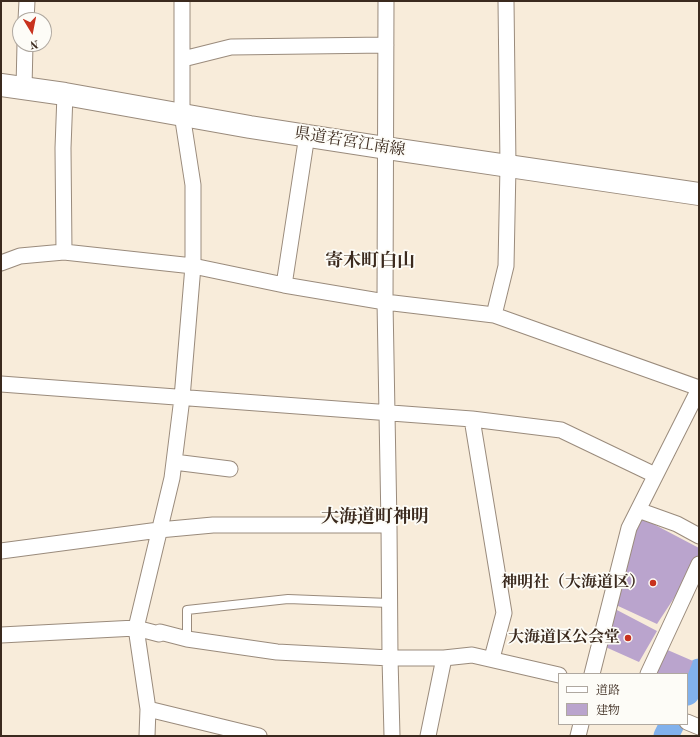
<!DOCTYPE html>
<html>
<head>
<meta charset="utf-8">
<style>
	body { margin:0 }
	#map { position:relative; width:700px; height:737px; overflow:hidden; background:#f8ecda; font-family:"Old Standard TT","Noto Serif JP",serif }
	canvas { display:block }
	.frame { position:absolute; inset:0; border:2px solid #3b2a1e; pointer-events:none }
	.legend { position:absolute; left:558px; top:673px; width:130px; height:52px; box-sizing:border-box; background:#fdfcf7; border:1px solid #afa8a0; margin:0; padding:5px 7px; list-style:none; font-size:12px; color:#3b2a1e }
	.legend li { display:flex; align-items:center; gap:8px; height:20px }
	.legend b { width:20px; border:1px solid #afa8a0 }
	.north { position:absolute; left:12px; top:12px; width:40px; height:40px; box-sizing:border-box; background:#fdfcf7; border:1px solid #afa8a0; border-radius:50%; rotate:170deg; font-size:11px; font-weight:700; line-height:16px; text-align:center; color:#3b2a1e }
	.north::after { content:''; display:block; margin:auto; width:14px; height:18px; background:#c8321e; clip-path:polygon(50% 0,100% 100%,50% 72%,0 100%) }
</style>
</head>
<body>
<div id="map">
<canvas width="700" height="737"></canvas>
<div class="frame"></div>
<ul class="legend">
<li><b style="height:5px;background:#fff"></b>道路</li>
<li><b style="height:11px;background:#baa4cd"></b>建物</li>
</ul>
<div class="north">N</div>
</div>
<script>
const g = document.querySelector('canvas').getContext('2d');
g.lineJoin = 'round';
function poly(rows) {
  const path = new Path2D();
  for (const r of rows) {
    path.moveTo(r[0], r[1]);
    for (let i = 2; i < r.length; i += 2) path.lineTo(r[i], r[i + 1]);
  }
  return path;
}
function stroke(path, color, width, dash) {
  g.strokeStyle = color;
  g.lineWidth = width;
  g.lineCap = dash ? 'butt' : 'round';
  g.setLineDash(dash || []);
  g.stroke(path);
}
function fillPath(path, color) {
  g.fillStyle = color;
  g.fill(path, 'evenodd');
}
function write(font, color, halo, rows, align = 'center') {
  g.font = font + ' "Old Standard TT","Noto Serif JP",serif';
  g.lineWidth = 3.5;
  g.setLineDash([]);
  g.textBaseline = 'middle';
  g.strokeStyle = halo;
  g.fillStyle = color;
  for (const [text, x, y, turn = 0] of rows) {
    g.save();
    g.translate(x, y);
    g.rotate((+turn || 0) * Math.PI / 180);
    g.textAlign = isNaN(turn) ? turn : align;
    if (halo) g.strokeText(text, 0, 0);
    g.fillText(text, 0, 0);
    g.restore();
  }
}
const river = poly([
	[687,693,699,671],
	[666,736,672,724]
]);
const building = poly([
	[640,517,699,548,699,560,657,624,616,605,633,528],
	[615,609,657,631,639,662,601,645],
	[663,648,693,661,688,674,653,674]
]);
const lane = poly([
	[187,639,187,610,288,599,389,603]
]);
const street = poly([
	[182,1,182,114,193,185,193,266,182,398,172,478,136,628,159,634,160,632,187,639,277,652,390,658,392,736],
	[386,1,385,302,389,525],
	[26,20,27,1],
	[183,59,231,47,386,45],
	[24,88,25,44],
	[64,252,63,148,65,94],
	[1,263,20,256,64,252,193,266,284,285,385,302,494,315,699,388],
	[284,285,307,135],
	[494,315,506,266,508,166,506,1],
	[1,384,472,419,561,430,655,475],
	[472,419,504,613,492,658],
	[174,462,230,469],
	[638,510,677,524,699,536],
	[1,551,159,530,213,525,389,525,390,658,444,658,472,655,559,675],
	[1,635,136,628,148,709,147,736],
	[592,674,629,528,699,389],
	[648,674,699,564],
	[148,709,259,736],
	[687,722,699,727],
	[428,736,444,658],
	[578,736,581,724]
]);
const secondary = poly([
	[1,85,65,94,250,127,386,148,699,194]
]);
const markers = [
	[653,583,4,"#c8321e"],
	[628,638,4,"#c8321e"]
];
const streetNames = [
	["県道若宮江南線",350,142,9]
];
const poiNames = [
	["神明社（大海道区）",645,583],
	["大海道区公会堂",620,638]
];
const quarterNames = [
	["寄木町白山",370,261],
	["大海道町神明",375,517]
];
stroke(river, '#81b1ec', 25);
fillPath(building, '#baa4cd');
stroke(lane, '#9a8b7c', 10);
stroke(street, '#9a8b7c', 17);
stroke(secondary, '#9a8b7c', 24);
stroke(lane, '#fff', 8);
stroke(street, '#fff', 15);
stroke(secondary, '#fff', 22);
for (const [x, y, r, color] of markers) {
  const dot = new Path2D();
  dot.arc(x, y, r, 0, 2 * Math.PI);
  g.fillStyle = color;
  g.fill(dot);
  stroke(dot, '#fdfcf7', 1.5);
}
write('16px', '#3b2a1e', '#fdfcf7', streetNames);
write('bold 16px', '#3b2a1e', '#fdfcf7', poiNames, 'right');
write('bold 18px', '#3b2a1e', '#fdfcf7', quarterNames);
</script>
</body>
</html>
